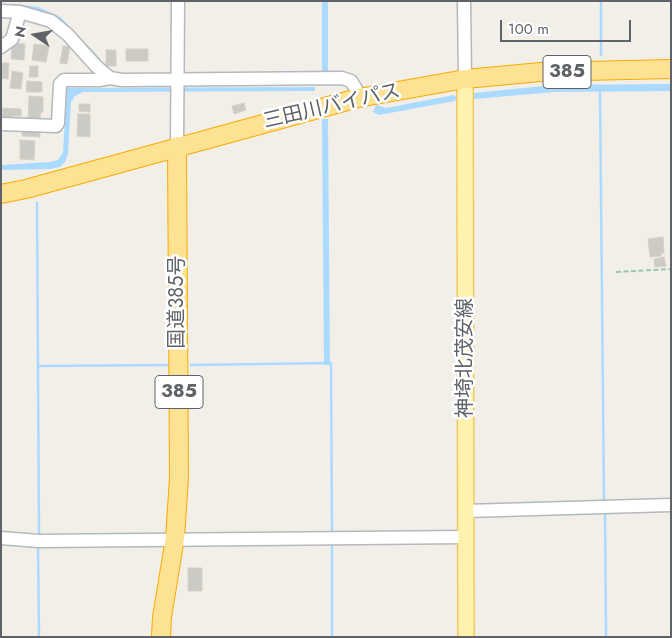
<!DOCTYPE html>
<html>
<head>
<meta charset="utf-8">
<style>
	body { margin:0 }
	#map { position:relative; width:672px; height:638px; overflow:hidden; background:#f1efe8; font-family:Jost,sans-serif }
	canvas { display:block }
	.frame { position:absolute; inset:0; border:2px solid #5f6368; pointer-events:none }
	.north { position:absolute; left:10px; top:10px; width:50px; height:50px; -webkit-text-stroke:4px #fff; paint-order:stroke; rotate:282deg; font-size:14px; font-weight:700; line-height:20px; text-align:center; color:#5f6368 }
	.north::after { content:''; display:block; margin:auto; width:18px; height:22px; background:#5f6368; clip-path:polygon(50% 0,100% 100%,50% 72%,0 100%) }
	.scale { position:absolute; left:500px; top:20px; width:131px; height:22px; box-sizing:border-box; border:2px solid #5f6368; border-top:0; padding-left:6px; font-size:15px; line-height:18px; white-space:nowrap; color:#5f6368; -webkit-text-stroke:4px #fff; paint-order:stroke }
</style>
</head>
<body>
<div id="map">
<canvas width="672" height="638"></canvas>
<div class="frame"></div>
<div class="north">N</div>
<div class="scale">100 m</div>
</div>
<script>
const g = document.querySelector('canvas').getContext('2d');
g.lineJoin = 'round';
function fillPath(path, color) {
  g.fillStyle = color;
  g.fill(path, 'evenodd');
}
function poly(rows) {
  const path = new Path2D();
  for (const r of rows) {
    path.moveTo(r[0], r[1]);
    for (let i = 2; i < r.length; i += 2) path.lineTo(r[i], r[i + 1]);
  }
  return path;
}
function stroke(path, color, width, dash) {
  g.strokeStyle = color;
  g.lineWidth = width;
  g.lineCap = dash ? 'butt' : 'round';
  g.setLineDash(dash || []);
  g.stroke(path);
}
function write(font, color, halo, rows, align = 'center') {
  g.font = font + ' Jost,"Noto Sans JP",sans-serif';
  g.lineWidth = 5;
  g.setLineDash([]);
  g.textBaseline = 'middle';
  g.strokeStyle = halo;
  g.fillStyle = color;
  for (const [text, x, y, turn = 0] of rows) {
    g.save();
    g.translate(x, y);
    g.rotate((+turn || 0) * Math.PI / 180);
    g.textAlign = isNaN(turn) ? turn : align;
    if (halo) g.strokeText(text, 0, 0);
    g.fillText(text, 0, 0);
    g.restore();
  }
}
const water = poly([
	[322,1,328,1,328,73,322,73],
	[671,84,671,91,554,92,474,99,472,97,473,93,554,85],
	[315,87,315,91,83,92,75,96,71,102,68,154,65,162,60,167,50,169,1,170,1,165,50,162,58,160,63,152,67,88],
	[454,95,457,98,455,101,379,115,373,112,376,105,386,108],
	[322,119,328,119,330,365,324,365]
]);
const stream = poly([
	[601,1,601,55],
	[13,5,37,8,60,18,99,59],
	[600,92,604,502],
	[37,203,39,536],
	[191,365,331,363,332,533],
	[38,366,169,365],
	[605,511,606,635],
	[332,543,332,637],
	[38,546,39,637]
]);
const building = poly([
	[12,43,25,44,24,60,11,59,12,43],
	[34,44,49,46,46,62,32,60,34,44],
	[63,46,70,47,67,64,60,63,63,46],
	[126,49,148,49,148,61,126,61,126,49],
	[106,50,116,50,116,66,106,66,106,50],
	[2,63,9,63,8,79,1,78,2,63],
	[30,66,38,66,38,77,29,77,30,66],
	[12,71,23,73,21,89,10,88,12,71],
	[27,81,42,82,42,92,26,92,27,81],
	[29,96,43,97,43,112,41,112,40,118,35,118,35,121,28,121,29,96],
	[244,103,246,110,234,114,232,106,244,103],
	[79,104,90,104,90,112,79,111,79,104],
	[3,108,21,109,21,116,13,116,13,121,2,121,3,108],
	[78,114,90,114,90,137,77,136,78,114],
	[22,129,40,130,40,137,22,136,22,129],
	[20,140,35,141,34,160,20,159,20,140],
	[663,237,664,253,661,253,661,256,650,257,648,239,663,237],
	[664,257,666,266,655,267,654,259,664,257],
	[188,568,202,568,202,591,188,591,188,568]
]);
const path = poly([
	[616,272,671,269]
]);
const minor = poly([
	[464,1,465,79],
	[1,11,20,12,51,21,68,35,96,66,110,78],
	[1,47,12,39,20,12],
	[1,124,56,126,58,123,60,84,64,80,99,80,110,78,122,80,342,78,351,81,356,89,358,98],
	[177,146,178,1],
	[466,511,671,505],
	[1,538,39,541,466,537]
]);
const major = poly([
	[465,79,466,637]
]);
const highway = poly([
	[1,194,26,189,358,98,465,79,541,72,671,69],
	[161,637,162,617,175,538,179,478,177,146]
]);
const shields = [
	[567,72,48],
	[179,392,48]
];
const shieldNames = [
	["385",567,72],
	["385",179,392]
];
const streetNames = [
	["三田川バイパス",332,107,-13],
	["国道385号",178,302,-90],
	["神埼北茂安線",466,358,-90]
];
fillPath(water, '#aadaff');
stroke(stream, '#aadaff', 2.5);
fillPath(building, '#cccac5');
stroke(building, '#d6d1c6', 1);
stroke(minor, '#b5b8bc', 15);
stroke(major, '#f2c960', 18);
stroke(highway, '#f9ab00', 20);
stroke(path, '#9cc7a9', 2, [5, 2.5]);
stroke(minor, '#fff', 12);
stroke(major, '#fff2af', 15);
stroke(highway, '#fde293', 18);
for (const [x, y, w] of shields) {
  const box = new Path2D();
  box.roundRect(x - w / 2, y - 16.5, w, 33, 4);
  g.fillStyle = '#fff';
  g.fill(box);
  stroke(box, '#5f6368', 1);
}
write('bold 19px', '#5f6368', null, shieldNames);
write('20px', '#5f6368', '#fff', streetNames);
</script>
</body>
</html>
